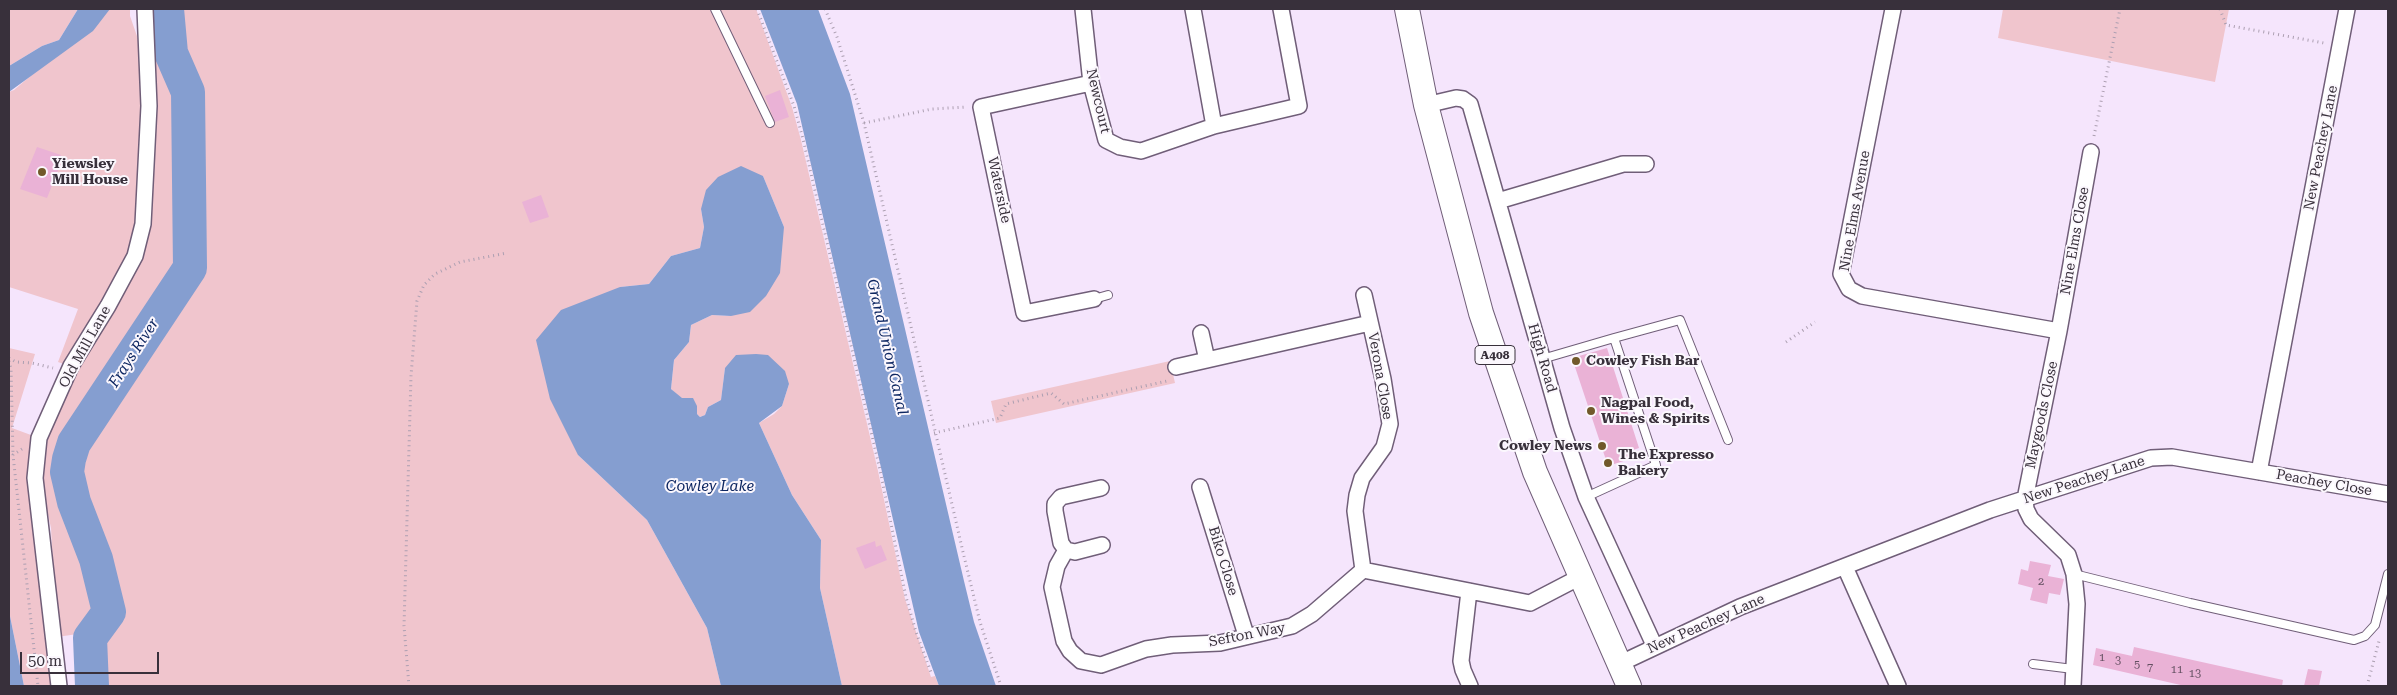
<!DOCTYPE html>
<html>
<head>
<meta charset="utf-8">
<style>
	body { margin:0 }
	#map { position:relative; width:2397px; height:695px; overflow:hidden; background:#f5e5fc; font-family:"Roboto Serif",serif }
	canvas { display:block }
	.frame { position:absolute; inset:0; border:10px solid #38303b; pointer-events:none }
	.scale { position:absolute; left:20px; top:652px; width:139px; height:22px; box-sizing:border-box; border:2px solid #38303b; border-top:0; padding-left:6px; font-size:15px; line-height:18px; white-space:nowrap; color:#38303b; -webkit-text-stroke:4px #fbf7fd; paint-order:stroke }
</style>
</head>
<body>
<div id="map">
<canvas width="2397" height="695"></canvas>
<div class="frame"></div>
<div class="scale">50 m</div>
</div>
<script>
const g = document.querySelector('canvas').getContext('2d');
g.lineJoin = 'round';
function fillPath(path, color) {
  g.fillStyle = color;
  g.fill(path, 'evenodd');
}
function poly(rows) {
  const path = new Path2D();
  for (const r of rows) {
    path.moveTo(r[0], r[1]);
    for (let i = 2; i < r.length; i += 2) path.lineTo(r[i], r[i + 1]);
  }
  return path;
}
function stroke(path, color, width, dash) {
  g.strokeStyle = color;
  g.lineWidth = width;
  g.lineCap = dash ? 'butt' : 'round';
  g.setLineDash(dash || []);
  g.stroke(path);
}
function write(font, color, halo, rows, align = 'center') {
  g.font = font + ' "Roboto Serif",serif';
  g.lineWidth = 4;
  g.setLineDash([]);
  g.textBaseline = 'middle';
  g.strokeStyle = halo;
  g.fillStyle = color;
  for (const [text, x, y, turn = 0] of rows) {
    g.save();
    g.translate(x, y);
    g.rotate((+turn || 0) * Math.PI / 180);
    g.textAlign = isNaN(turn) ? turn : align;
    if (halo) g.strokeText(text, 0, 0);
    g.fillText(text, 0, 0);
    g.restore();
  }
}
const green = poly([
	[9,9,78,9,59,40,42,46,9,66],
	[109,9,130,9,130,16,138,39,142,94,136,219,130,252,103,297,110,299,69,366,58,362,78,309,9,287,9,92,14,90],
	[152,9,160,9,163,47,181,95,181,259,70,438,55,469,100,607,84,633,57,637,51,528,40,478,43,438,149,224,154,179,155,61],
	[175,9,756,9,792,107,801,140,878,471,905,599,931,677,935,676,939,686,842,686,820,588,821,540,792,495,759,423,774,414,782,406,789,384,725,368,721,400,708,407,705,415,700,417,671,389,674,360,689,342,691,325,712,315,731,316,784,227,763,176,701,209,704,227,700,248,671,256,649,284,620,287,578,455,647,520,707,628,721,686,93,686,91,639,111,612,82,501,77,474,81,445,160,333,199,268,195,83,179,52],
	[2003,9,2229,9,2215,82,1998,38],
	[9,348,35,354,12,428,39,438,57,686,24,686,9,611],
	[1170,361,1175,383,996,423,991,401]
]);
const water = poly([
	[78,9,110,9,93,31,9,92,9,66,42,46,59,40],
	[760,9,818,9,850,94,964,581,974,622,996,686,939,686,919,632,797,104],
	[741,166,763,176,784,227,780,273,766,296,750,312,731,316,712,315,691,325,689,342,674,360,671,389,682,398,693,398,697,406,697,414,700,417,705,415,708,407,721,400,725,368,736,355,756,354,768,355,785,371,789,384,782,406,759,423,792,495,821,540,820,588,842,686,721,686,707,628,647,520,578,455,550,399,536,340,561,310,620,287,649,284,671,256,700,248,704,227,701,209,706,190,718,177],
	[9,611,24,686,9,686]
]);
const river = poly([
	[92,686,90,638,109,612,96,559,74,502,67,472,69,459,74,443,190,268,188,92,171,53,167,9]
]);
const building = poly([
	[780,90,789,117,775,122,765,96],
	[37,147,61,155,59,162,61,163,47,198,20,189],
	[541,195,549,217,530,223,522,202],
	[1607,348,1639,448,1630,451,1633,458,1608,466,1572,358],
	[875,541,876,547,881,545,887,560,865,569,856,548],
	[2030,561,2051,565,2048,576,2064,579,2060,595,2049,593,2047,604,2030,600,2033,588,2018,584,2021,569,2028,571],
	[2134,647,2283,680,2282,686,2185,686,2093,665,2096,648,2132,656],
	[2308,669,2322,671,2319,686,2304,686]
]);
const path = poly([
	[757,9,794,106,803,139,880,470,906,597,916,632,932,675],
	[825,9,837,37,864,123,963,552,980,622,1001,686],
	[2220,9,2226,25,2324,43],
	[864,123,932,109,967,107],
	[2094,136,2120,9],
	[1786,342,1815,322],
	[9,358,16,362,32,363,53,368],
	[9,361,11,369,13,455],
	[934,433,1000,418,1006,404,1051,393,1064,404,1167,381],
	[22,449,13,455,38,686],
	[409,686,404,626,411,376,417,301,424,285,435,274,460,262,507,253],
	[2367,686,2379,641]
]);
const service = poly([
	[715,9,770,123],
	[1094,299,1108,295],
	[1614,338,1680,320,1728,440],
	[1542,359,1614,338,1656,465,1586,497],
	[2074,574,2190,603,2354,640,2365,636,2375,625,2388,574],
	[2033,664,2073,669]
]);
const minor = poly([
	[1083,9,1091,83,1106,140,1120,147,1141,151,1214,126,1299,106,1281,9],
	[1193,9,1214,126],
	[1893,9,1841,274,1849,289,1862,296,2059,331],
	[1091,83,981,107,1024,313,1094,299],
	[1426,105,1456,98,1463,99,1470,104,1562,428,1586,497,1655,647],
	[1498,201,1623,164,1646,164],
	[1201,333,1207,360],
	[1176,367,1370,323],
	[2259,472,2347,9],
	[1200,487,1246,635],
	[1101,488,1061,497,1055,504,1055,511,1061,543,1066,550,1075,552,1102,545],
	[1066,550,1057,566,1052,587,1064,641,1070,651,1081,661,1101,665,1146,649,1172,645,1220,643,1292,626,1312,614,1363,570],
	[1845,567,1898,686],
	[1363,570,1355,511,1357,495,1362,478,1384,447,1390,424,1383,379,1364,295],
	[1363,570,1530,603,1580,577],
	[1469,591,1461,661,1463,670,1470,686],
	[1619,664,1740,607,1990,510,2151,458,2172,457,2388,494],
	[59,686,35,478,39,438,71,366,108,306,135,256,143,224,149,106,145,9],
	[2073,686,2077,604,2074,574,2068,555,2031,519,2026,509,2025,499,2059,331,2091,152]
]);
const primary = poly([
	[1407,9,1426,105,1481,313,1535,472,1629,686]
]);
const markers = [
	[42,172,5,"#71592a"],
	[1576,361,5,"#71592a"],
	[1591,411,5,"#71592a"],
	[1602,446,5,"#71592a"],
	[1608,463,5,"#71592a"]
];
const numberNames = [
	["2",2041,582],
	["1",2102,658],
	["3",2118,661],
	["5",2137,665],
	["7",2150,668],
	["11",2177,670],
	["13",2195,674]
];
const shields = [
	[1495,355,40]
];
const shieldNames = [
	["A408",1495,355]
];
const streetNames = [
	["Newcourt",1098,101,77],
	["New Peachey Lane",2321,148,-79],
	["Waterside",999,190,78],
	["Nine Elms Avenue",1855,211,-80],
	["Nine Elms Close",2075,241,-80],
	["Old Mill Lane",85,347,-61],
	["High Road",1542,358,74],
	["Verona Close",1380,376,80],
	["Maygoods Close",2042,415,-78],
	["New Peachey Lane",2084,480,-18],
	["Peachey Close",2324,483,10],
	["Biko Close",1223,561,73],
	["New Peachey Lane",1706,624,-24],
	["Sefton Way",1247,635,-11]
];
const poiNames = [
	["Yiewsley",52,164],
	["Mill House",52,180],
	["Cowley Fish Bar",1586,361],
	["Nagpal Food,",1601,403],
	["Wines & Spirits",1601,419],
	["Cowley News",1592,446,"right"],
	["The Expresso",1618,455],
	["Bakery",1618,471]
];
const waterNames = [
	["Grand Union Canal",887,347,77],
	["Frays River",134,353,-57],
	["Cowley Lake",710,487]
];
fillPath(green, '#f0c5cd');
fillPath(water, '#859ed0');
stroke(river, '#859ed0', 34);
fillPath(building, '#eab2d6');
stroke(service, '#705e78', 10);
stroke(minor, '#705e78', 18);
stroke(primary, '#705e78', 26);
stroke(path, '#ac9fb1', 3, [1, 4]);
stroke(service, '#fff', 8);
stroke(minor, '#fff', 15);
stroke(primary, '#fff', 24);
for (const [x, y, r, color] of markers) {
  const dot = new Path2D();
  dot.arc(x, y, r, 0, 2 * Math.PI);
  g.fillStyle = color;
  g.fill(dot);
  stroke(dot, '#fbf7fd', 2);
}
write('11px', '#645062', null, numberNames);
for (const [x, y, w] of shields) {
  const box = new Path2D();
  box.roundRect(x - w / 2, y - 9.5, w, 19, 4);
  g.fillStyle = '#fbf7fd';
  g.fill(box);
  stroke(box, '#38303b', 1);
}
write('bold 12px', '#38303b', null, shieldNames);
write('14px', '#38303b', '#fbf7fd', streetNames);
write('bold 14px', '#38303b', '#fbf7fd', poiNames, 'left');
write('italic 15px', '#0d2661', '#fbf7fd', waterNames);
</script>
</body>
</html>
